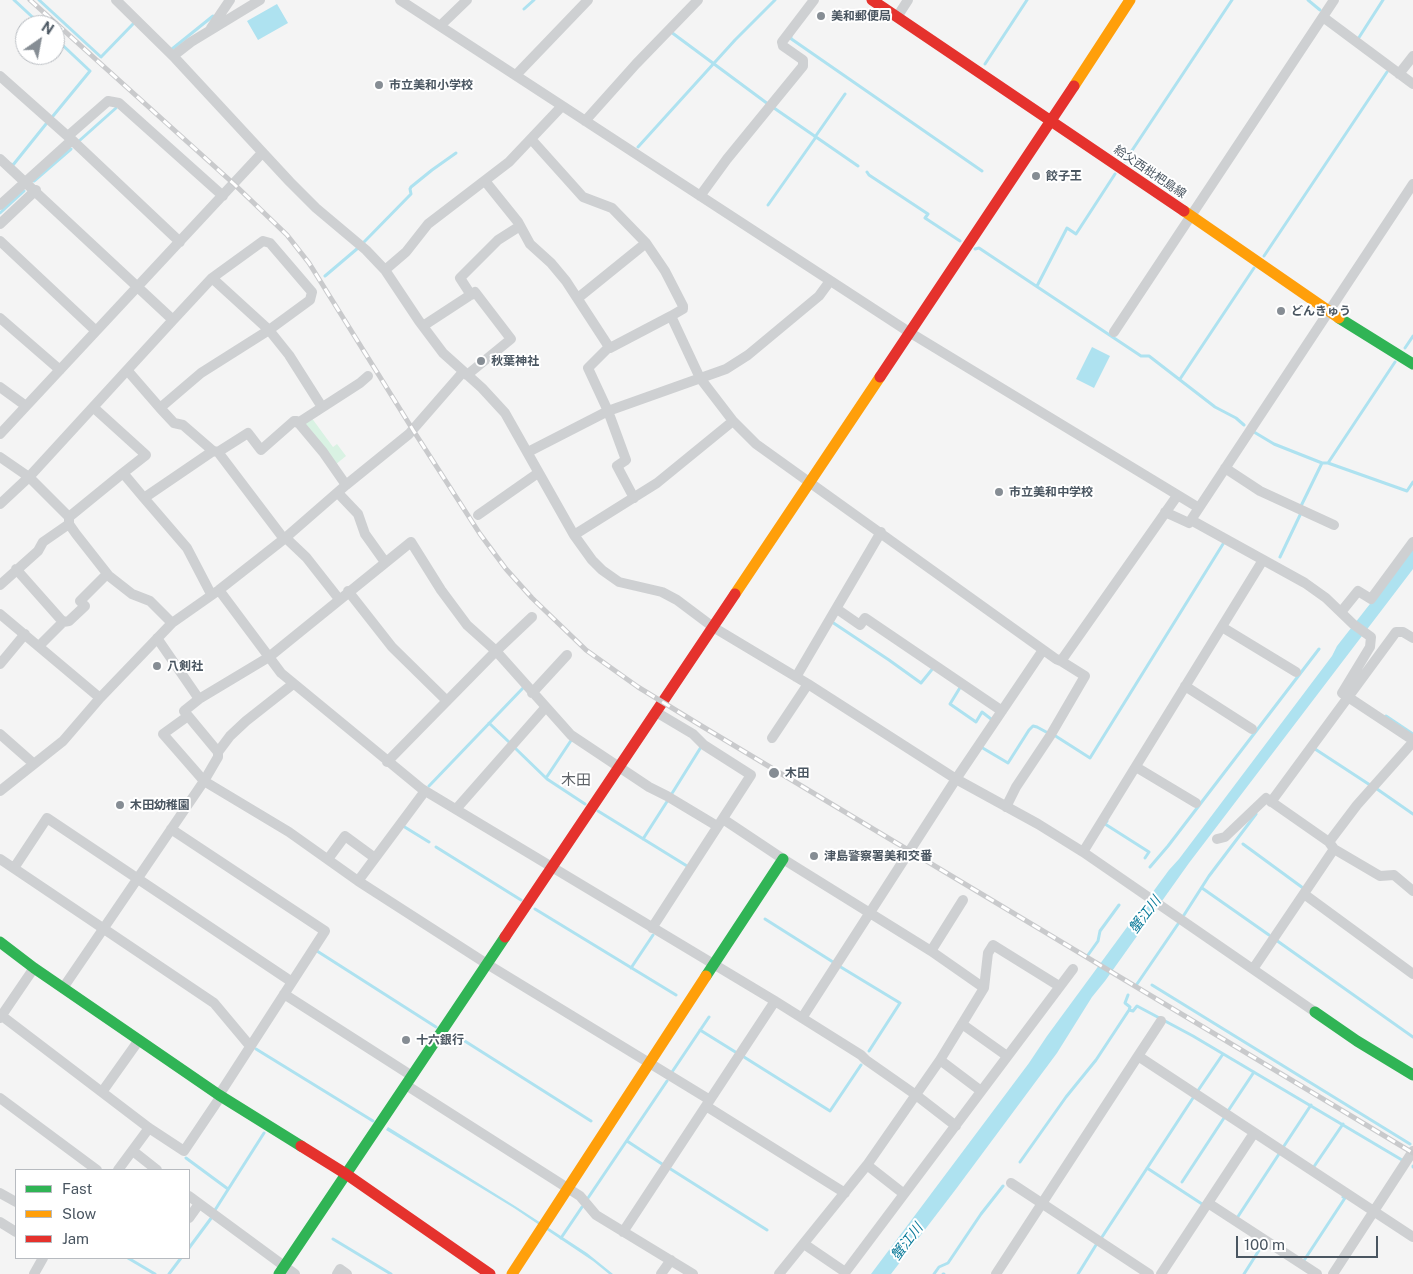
<!DOCTYPE html>
<html>
<head>
<meta charset="utf-8">
<style>
	body { margin:0 }
	#map { position:relative; width:1413px; height:1274px; overflow:hidden; background:#f4f4f4; font-family:"Public Sans",sans-serif }
	canvas { display:block }
	.legend { position:absolute; left:15px; top:1169px; width:175px; height:90px; box-sizing:border-box; background:#fff; border:1px solid #b7bbc0; margin:0; padding:6px 9px; list-style:none; font-size:15px; color:#4a5661 }
	.legend li { display:flex; align-items:center; gap:10px; height:25px }
	.legend b { width:25px; border:1px solid #b7bbc0 }
	.north { position:absolute; left:15px; top:15px; width:50px; height:50px; box-sizing:border-box; background:#fff; border:1px solid #b7bbc0; border-radius:50%; rotate:33deg; font-size:14px; font-weight:700; line-height:20px; text-align:center; color:#4a5661 }
	.north::after { content:''; display:block; margin:auto; width:18px; height:22px; background:#868d94; clip-path:polygon(50% 0,100% 100%,50% 72%,0 100%) }
	.scale { position:absolute; left:1236px; top:1236px; width:142px; height:22px; box-sizing:border-box; border:2px solid #4a5661; border-top:0; padding-left:6px; font-size:15px; line-height:18px; white-space:nowrap; color:#4a5661; -webkit-text-stroke:4px #fff; paint-order:stroke }
</style>
</head>
<body>
<div id="map">
<canvas width="1413" height="1274"></canvas>
<ul class="legend">
<li><b style="height:6px;background:#30b455"></b>Fast</li>
<li><b style="height:6px;background:#ff9f0a"></b>Slow</li>
<li><b style="height:6px;background:#e5322d"></b>Jam</li>
</ul>
<div class="north">N</div>
<div class="scale">100 m</div>
</div>
<script>
const g = document.querySelector('canvas').getContext('2d');
g.lineJoin = 'round';
function fillPath(path, color) {
  g.fillStyle = color;
  g.fill(path, 'evenodd');
}
function poly(rows) {
  const path = new Path2D();
  for (const r of rows) {
    path.moveTo(r[0], r[1]);
    for (let i = 2; i < r.length; i += 2) path.lineTo(r[i], r[i + 1]);
  }
  return path;
}
function stroke(path, color, width, dash) {
  g.strokeStyle = color;
  g.lineWidth = width;
  g.lineCap = dash ? 'butt' : 'round';
  g.setLineDash(dash || []);
  g.stroke(path);
}
function write(font, color, halo, rows, align = 'center') {
  g.font = font + ' "Public Sans","Noto Sans JP",sans-serif';
  g.lineWidth = 4;
  g.setLineDash([]);
  g.textBaseline = 'middle';
  g.strokeStyle = halo;
  g.fillStyle = color;
  for (const [text, x, y, turn = 0] of rows) {
    g.save();
    g.translate(x, y);
    g.rotate((+turn || 0) * Math.PI / 180);
    g.textAlign = isNaN(turn) ? turn : align;
    if (halo) g.strokeText(text, 0, 0);
    g.fillText(text, 0, 0);
    g.restore();
  }
}
const green = poly([
	[311,417,333,447,337,444,346,456,335,465,302,423]
]);
const water = poly([
	[277,4,288,23,258,40,247,21],
	[1092,347,1110,356,1094,388,1076,379],
	[1413,549,1413,569,1189,863,1105,981,1092,997,1057,1053,956,1189,891,1274,871,1274,1029,1063,1047,1036,1169,870,1179,859,1332,656,1337,646],
	[388,1127,515,1206,587,1253,613,1274,609,1274,593,1261,514,1208,386,1130]
]);
const stream = poly([
	[14,0,41,25],
	[39,0,101,57,133,24],
	[1308,0,1320,10],
	[524,9,534,0],
	[671,32,768,104],
	[791,37,790,38,982,171],
	[1358,39,1383,0],
	[172,49,213,16],
	[985,64,1027,0],
	[774,108,858,166],
	[53,116,90,71,55,38],
	[815,137,845,94],
	[79,141,116,108],
	[638,147,735,40,775,0],
	[1125,161,1232,0],
	[11,164,13,165,46,124],
	[867,172,869,175,928,214,925,218,960,241],
	[34,181,71,149],
	[768,205,816,137],
	[0,213,24,191],
	[364,242,411,194,410,189,411,187,432,170,456,153],
	[975,249,979,248,1141,356,1149,356,1215,407,1236,418,1244,425],
	[1264,256,1387,72],
	[325,276,358,248],
	[1037,286,1067,228,1076,234,1115,174],
	[1405,348,1413,336],
	[1180,379,1254,268],
	[1254,432,1274,444,1322,463],
	[1328,463,1407,491,1413,482],
	[1301,506,1322,463,1328,463,1395,362],
	[1280,557,1301,513],
	[832,622,889,660,921,683,934,667],
	[961,686,950,704,976,722,982,712,991,719],
	[1386,716,1413,734],
	[489,723,509,742],
	[1054,735,1090,758,1223,544],
	[981,747,1008,763,1029,730,1033,726,1037,727,1048,733],
	[515,748,547,779,585,804],
	[1315,749,1370,785],
	[546,778,572,739],
	[429,786,523,688],
	[1377,789,1413,814],
	[671,795,701,747],
	[598,811,687,866],
	[1107,821,1105,824,1149,852,1145,858],
	[403,826,429,842],
	[643,839,668,800],
	[1243,844,1303,888],
	[436,847,521,900],
	[1150,867,1168,846,1319,649],
	[1202,888,1269,935],
	[535,909,676,995],
	[1184,915,1209,876,1256,814],
	[765,919,833,962],
	[1276,940,1413,1037],
	[317,951,436,1027],
	[1088,955,1098,941,1100,931,1119,905],
	[839,966,900,1003,869,1051],
	[631,968,653,935],
	[1137,984,1178,924],
	[1152,985,1410,1144],
	[1129,1010,1133,1011,1137,1006,1193,1036,1402,1160],
	[700,1030,737,1053],
	[460,1038,591,1121],
	[256,1049,373,1121],
	[744,1057,830,1111,861,1065],
	[672,1072,709,1017],
	[1197,1092,1223,1054],
	[1228,1111,1254,1072],
	[627,1141,662,1164],
	[1282,1149,1311,1105],
	[186,1158,228,1189],
	[1020,1162,1066,1097,1096,1060,1129,1010,1130,1007,1125,1003,1128,995],
	[1413,1166,1413,1167],
	[669,1168,767,1230],
	[1147,1168,1202,1204],
	[1313,1168,1343,1124],
	[1182,1182,1224,1118],
	[588,1198,667,1081],
	[215,1210,264,1133],
	[1237,1218,1279,1154],
	[1102,1237,1193,1098],
	[561,1238,582,1207],
	[333,1239,391,1274],
	[189,1248,212,1217],
	[128,1258,155,1274],
	[1303,1262,1345,1198,1343,1197],
	[169,1274,181,1258],
	[934,1274,939,1267,948,1263,981,1214,1003,1186],
	[943,1274,944,1274],
	[1078,1274,1096,1245],
	[1244,1274,1263,1244]
]);
const street = poly([
	[116,0,175,58,290,182,316,208,366,250,385,270,419,321,443,353,482,388,505,413,574,535,592,560,602,570,619,582,662,592,677,600,713,627,808,684,956,779,1038,824,1083,852,1315,1012],
	[400,0,909,332,1199,508],
	[897,17,908,0],
	[1323,17,1413,84],
	[440,26,467,0],
	[211,28,230,0],
	[173,56,191,42,260,0],
	[1399,74,1413,56],
	[516,75,588,0],
	[0,76,72,140,180,242],
	[585,121,636,64,698,0],
	[68,136,108,101,119,103,223,196],
	[531,139,583,197,612,208,646,243,665,271,683,306,683,309,671,316,700,378,733,421,756,444,1056,659,1061,661,1177,496],
	[0,159,173,320],
	[485,181,518,222,530,244,551,263,566,281,609,347,588,368,608,411,626,460,617,466,634,498],
	[700,196,727,159,803,66,803,60,783,46,782,42,814,0],
	[0,205,72,140],
	[0,224,36,190],
	[0,241,96,331],
	[385,270,406,252,428,224,509,162,562,106],
	[212,278,269,330,289,355,322,407],
	[471,295,460,278,498,240,520,226],
	[578,298,646,243],
	[0,318,60,370],
	[423,326,475,292,511,339,467,375],
	[1114,332,1334,0],
	[609,347,610,348,671,316],
	[0,387,26,406],
	[93,407,146,455,123,473,144,498,213,451,218,452,284,539],
	[160,408,174,423,183,425,213,451],
	[298,423,360,383,368,376],
	[0,434,262,153],
	[218,452,248,433,261,450,294,421,297,421,323,452,346,485],
	[528,452,608,411,726,369,748,355,819,296,830,281],
	[0,457,29,477,69,517,69,524,76,534,109,576,132,594,150,601,172,623],
	[1225,468,1260,491,1334,525],
	[338,493,358,514,365,534,385,562],
	[144,498,187,548,211,594],
	[0,504,29,477,173,320,212,278,263,241,270,243,312,292,310,300,269,330,201,373,160,408,127,370],
	[1165,512,1189,523,1413,184],
	[478,515,538,473],
	[69,517,123,473],
	[1191,520,1305,583,1326,598,1353,624,1371,637,1370,647,1342,693,1413,740],
	[574,535,657,483,733,421],
	[286,538,306,557,339,599],
	[16,569,63,622,39,646],
	[0,585,38,551,43,542,69,524],
	[219,590,281,673,422,789,775,1001,861,1055,866,1060,916,1095,956,1126],
	[348,591,392,647,447,701],
	[837,609,860,625,865,618,1002,711],
	[1341,612,1358,591,1371,599,1413,542],
	[0,614,100,698],
	[63,622,69,621,85,606,80,601,107,574],
	[1222,627,1296,672],
	[157,638,199,699],
	[0,664,25,634],
	[796,677,881,532],
	[1185,686,1252,729],
	[532,693,567,655],
	[0,734,34,764],
	[772,738,808,684],
	[218,752,230,736,246,721,293,684],
	[387,762,496,651,532,617],
	[1136,767,1196,803],
	[0,791,63,741,100,698,172,623,219,590,284,539,346,485,409,434,463,372],
	[1271,802,1396,632,1403,632,1413,638],
	[1006,807,1016,787,1050,736,1085,676,1061,661],
	[457,808,545,708],
	[723,819,783,859,931,951,984,988,940,1060,867,1165,779,1274],
	[171,829,325,931,219,1095],
	[1217,839,1225,837,1266,798,1329,842,1334,849,1253,969],
	[1329,842,1357,805,1413,742],
	[1334,849,1380,876,1394,875,1413,891],
	[1083,852,1263,560],
	[0,859,214,1003,250,1046],
	[328,859,345,836,375,858],
	[14,868,47,818,292,982],
	[358,881,425,791],
	[1304,894,1413,974],
	[652,928,751,775,704,745,693,734,656,712],
	[931,951,963,900],
	[63,988,204,781,163,734,188,716],
	[984,988,988,953,993,945,1059,986],
	[284,994,412,1076],
	[2,1016,149,1128,184,1151,221,1096],
	[0,1018,34,968],
	[802,1018,956,779,1043,650],
	[962,1024,1007,1056],
	[1138,1056,1161,1021],
	[940,1060,981,1091],
	[406,1085,580,1196,596,1215,693,1274],
	[102,1092,139,1040],
	[0,1098,97,1170],
	[710,1100,487,964,358,881,289,832,204,781,218,757,218,752,184,711,199,699,269,657,411,542,441,590,467,625,496,651,571,735,649,787,667,796,717,826],
	[706,1106,845,1193],
	[133,1151,157,1170],
	[867,1165,904,1194],
	[118,1170,149,1128],
	[1011,1183,1149,1274],
	[0,1193,16,1202],
	[189,1196,295,1274],
	[1208,1203,1317,1274],
	[189,1218,199,1204],
	[0,1222,16,1232],
	[623,1232,775,1001],
	[804,1244,845,1272],
	[34,1274,43,1258],
	[337,1274,340,1269,347,1274],
	[661,1274,671,1260],
	[844,1274,1073,969],
	[996,1274,1138,1056,1413,1237],
	[1161,1274,1254,1133],
	[1333,1274,1413,1151]
]);
const fast = poly([
	[1339,318,1413,364],
	[0,942,34,968,219,1095,301,1146],
	[706,976,783,859],
	[1315,1012,1357,1041,1413,1075],
	[279,1274,505,937]
]);
const slow = poly([
	[1074,86,1130,0],
	[1184,211,1339,318],
	[735,594,880,377],
	[512,1274,706,976]
]);
const jam = poly([
	[872,0,1184,211],
	[880,377,1074,86],
	[505,937,735,594],
	[301,1146,346,1174,490,1274]
]);
const rail = poly([
	[30,0,234,184,287,235,309,263,413,430,480,534,506,569,532,598,586,650,638,687,700,725,1413,1153]
]);
const markers = [
	[821,16,5,"#868d94"],
	[379,85,5,"#868d94"],
	[1036,176,5,"#868d94"],
	[1281,311,5,"#868d94"],
	[481,361,5,"#868d94"],
	[999,492,5,"#868d94"],
	[157,666,5,"#868d94"],
	[774,773,6,"#868d94"],
	[120,805,5,"#868d94"],
	[814,856,5,"#868d94"],
	[406,1040,5,"#868d94"]
];
const poiNames = [
	["美和郵便局",831,16],
	["市立美和小学校",389,85],
	["餃子王",1046,176],
	["どんきゅう",1291,311],
	["秋葉神社",491,361],
	["市立美和中学校",1009,492],
	["八剣社",167,666],
	["木田",785,773],
	["木田幼稚園",130,805],
	["津島警察署美和交番",824,856],
	["十六銀行",416,1040]
];
const streetNames = [
	["給父西枇杷島線",1150,172,34]
];
const waterNames = [
	["蟹江川",1145,915,-53],
	["蟹江川",907,1242,-53]
];
const quarterNames = [
	["木田",576,780]
];
fillPath(green, '#d9f2e3');
fillPath(water, '#aee2f0');
stroke(stream, '#aee2f0', 3);
stroke(street, '#ced0d2', 10);
stroke(fast, '#30b455', 11);
stroke(slow, '#ff9f0a', 11);
stroke(jam, '#e5322d', 11);
stroke(rail, '#c9cacc', 5);
stroke(rail, '#fff', 3, [9]);
for (const [x, y, r, color] of markers) {
  const dot = new Path2D();
  dot.arc(x, y, r, 0, 2 * Math.PI);
  g.fillStyle = color;
  g.fill(dot);
  stroke(dot, '#fff', 2);
}
write('bold 12px', '#4a5661', '#fff', poiNames, 'left');
write('12px', '#4a5661', '#fff', streetNames);
write('italic 14px', '#0c7c9b', '#fff', waterNames);
write('15px', '#5f6368', '#fff', quarterNames);
</script>
</body>
</html>
